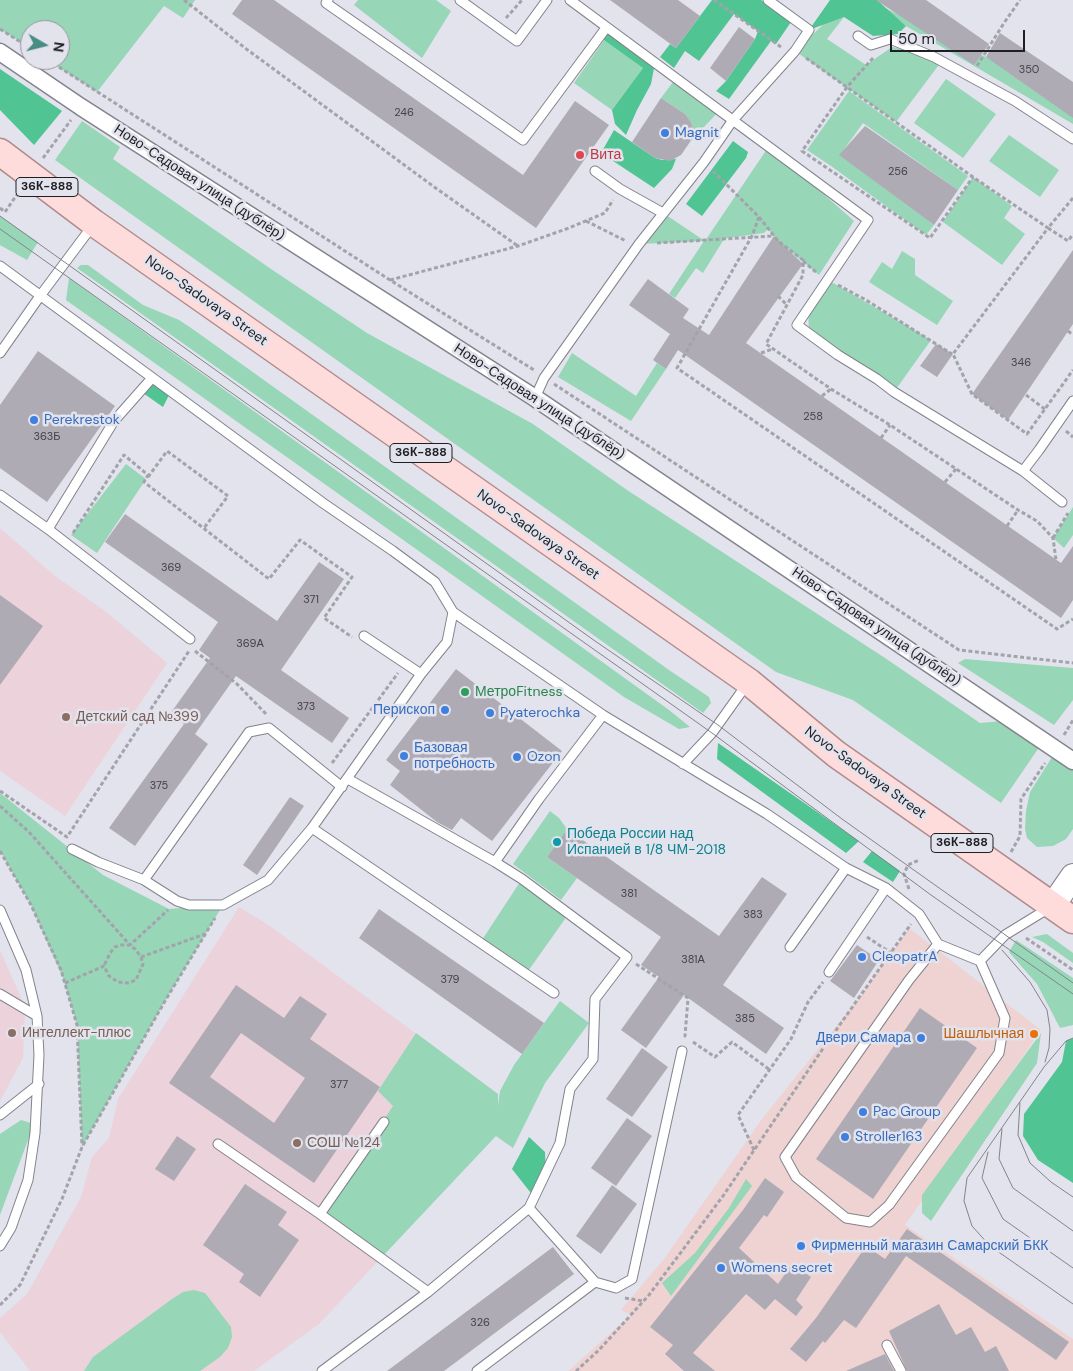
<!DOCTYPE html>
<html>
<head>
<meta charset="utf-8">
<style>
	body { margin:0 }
	#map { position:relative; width:1073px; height:1371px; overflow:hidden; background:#e2e3ed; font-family:"DM Sans",sans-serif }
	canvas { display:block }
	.north { position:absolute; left:20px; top:20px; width:50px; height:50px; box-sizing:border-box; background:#e2e3ed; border:1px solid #94959c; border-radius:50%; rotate:98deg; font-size:14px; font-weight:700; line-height:20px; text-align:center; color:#1f1f23 }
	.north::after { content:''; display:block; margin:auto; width:18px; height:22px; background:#488d84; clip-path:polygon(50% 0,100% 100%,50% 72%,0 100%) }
	.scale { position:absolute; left:890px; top:30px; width:135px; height:22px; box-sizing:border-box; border:2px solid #1f1f23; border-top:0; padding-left:6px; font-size:15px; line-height:18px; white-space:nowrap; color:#1f1f23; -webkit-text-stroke:4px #e2e3ed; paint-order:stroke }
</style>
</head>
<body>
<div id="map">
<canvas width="1073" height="1371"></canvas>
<div class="north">N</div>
<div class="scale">50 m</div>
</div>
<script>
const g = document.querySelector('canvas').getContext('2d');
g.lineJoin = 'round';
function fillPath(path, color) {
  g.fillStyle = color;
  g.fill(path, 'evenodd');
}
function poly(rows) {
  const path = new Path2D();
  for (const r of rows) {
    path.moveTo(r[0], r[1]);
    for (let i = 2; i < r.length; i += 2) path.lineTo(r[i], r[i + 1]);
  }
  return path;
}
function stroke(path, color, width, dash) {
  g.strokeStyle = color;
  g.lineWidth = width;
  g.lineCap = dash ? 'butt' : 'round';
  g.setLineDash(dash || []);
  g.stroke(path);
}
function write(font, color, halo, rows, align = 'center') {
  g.font = font + ' "DM Sans",sans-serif';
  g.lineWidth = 5;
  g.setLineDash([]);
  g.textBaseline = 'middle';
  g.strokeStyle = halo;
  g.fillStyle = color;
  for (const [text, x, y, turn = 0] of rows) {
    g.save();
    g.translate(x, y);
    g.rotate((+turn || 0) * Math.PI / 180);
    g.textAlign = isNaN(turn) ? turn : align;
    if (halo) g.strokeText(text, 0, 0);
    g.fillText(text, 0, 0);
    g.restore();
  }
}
const commercial = poly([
	[909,928,1041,1030,905,1225,1073,1339,1073,1371,568,1371,631,1315,621,1310,664,1259,762,1119,858,999]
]);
const education = poly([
	[0,528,55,576,105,611,167,663,65,816,0,771],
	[239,907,270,926,498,1094,496,1135,319,1324,254,1371,30,1371,0,1332,0,1318,27,1294,81,1197,92,1157,109,1138,118,1099],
	[0,950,25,1007,23,1058,0,1101]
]);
const green = poly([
	[0,0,195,0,183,18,164,6,97,92,48,60,60,60,60,30,30,30,30,48,0,29],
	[358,0,436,0,451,11,422,58,354,5],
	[885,8,986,57,1073,108,1073,124,906,26],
	[844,17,827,39,866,65,892,47,918,51,941,62,896,122,795,51,826,22],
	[605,39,643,68,612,110,574,83],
	[676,78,720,110,690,142,693,129,691,122,685,114,661,98],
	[946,79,996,114,963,158,914,123],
	[849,91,968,176,958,190,863,123,840,155,934,225,926,235,831,166,807,150],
	[82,121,120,147,113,159,271,269,367,333,533,424,627,490,885,658,980,723,1003,721,1040,746,1001,803,853,700,776,672,55,160],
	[1009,135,1059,170,1040,197,989,161],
	[769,146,854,221,819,275,778,241,768,229,764,233,721,239,724,239,703,273,696,268,675,298,669,294,704,241,639,244,663,213,705,241],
	[973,177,1012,206,1004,218,1025,234,1002,265,943,222],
	[0,216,38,242,27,260,0,245],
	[902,251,915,259,915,275,953,301,937,325,869,282,882,262,892,269],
	[81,265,88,265,143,305,179,320,194,330,669,670,709,697,711,703,703,713,77,268],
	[69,278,669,710,690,727,679,729,624,697,66,300],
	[828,280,931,340,894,392,809,334,808,308],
	[572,353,636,396,657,363,666,369,631,421,558,377],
	[126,464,146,479,97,553,71,535],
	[1073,507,1073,535,1064,548,1053,538],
	[965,659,1073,668,1073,700,1054,725,958,663],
	[1054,754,1073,768,1073,829,1066,839,1053,846,1037,847,1027,838,1025,829,1026,811,1030,792],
	[0,793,103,875,169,909,223,905,165,1001,82,1147,77,1025,63,978,31,905,0,851],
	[550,811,559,818,567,829,547,857,577,878,561,900,513,864],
	[522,879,562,909,565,919,526,974,480,943],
	[1047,934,1073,953,1073,963,1043,942,1032,937],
	[1016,940,1073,978,1073,1025,1060,1028,1037,984,1009,952],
	[560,1001,589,1023,545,1083,513,1148,496,1136,381,1258,320,1214,393,1106,378,1091,416,1033,498,1094,498,1106,500,1091,514,1065],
	[1041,1033,1037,1063,931,1221,922,1213,922,1195],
	[21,1120,34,1124,0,1215,0,1134],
	[746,1179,752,1186,671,1296,662,1283,695,1253,729,1208],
	[194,1290,205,1293,231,1327,232,1337,228,1348,220,1357,200,1371,84,1371,93,1357,172,1299,183,1292]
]);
const forest = poly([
	[712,0,761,0,791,22,776,44,771,41,729,99,716,91,726,81,755,39,758,31,734,14,699,61,685,51,674,68,660,57,670,44,676,48],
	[830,0,877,0,906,26,898,34,873,36,844,17,809,30],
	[606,28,655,63,651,84,637,110,626,135,615,124,612,110,643,68,600,37],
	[0,69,62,111,34,145,0,110],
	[614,130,655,158,662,160,676,159,672,169,654,188,601,153],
	[733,141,748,152,746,158,702,216,686,204],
	[152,382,169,395,163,407,143,393],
	[718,743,859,841,846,853,717,759],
	[872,851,900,871,893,882,863,862],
	[1073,1038,1073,1183,1038,1160,1023,1136,1024,1114,1062,1062,1066,1041],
	[529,1137,545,1152,546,1181,534,1197,512,1169]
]);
const building = poly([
	[242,0,274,0,523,175,575,101,609,125,536,228,232,14],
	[610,0,678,0,700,16,676,48],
	[876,0,926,0,989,44,974,65],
	[739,27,755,39,726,81,710,68],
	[1000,33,1073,82,1073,118,986,57],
	[661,98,685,114,691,122,693,129,690,142,681,155,670,161,655,158,632,142],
	[865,126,958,190,934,225,839,155],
	[774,236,803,264,746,343,1061,563,1073,546,1073,600,1061,618,678,350,666,369,653,360,670,334,629,305,648,279,689,309,683,318,709,335],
	[1073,250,1073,324,1008,420,972,394],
	[936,344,953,354,937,377,920,366],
	[38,351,115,406,47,502,0,468,0,405],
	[125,514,277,621,319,562,344,579,281,670,349,718,332,743,236,676,195,734,208,744,135,846,109,828,184,724,170,714,210,658,199,650,218,622,105,542],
	[0,595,43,626,0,685],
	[456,669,562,751,492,841,461,818,452,830,437,822,390,785,400,771,386,760],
	[290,797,304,806,257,875,243,865],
	[567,829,719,936,762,877,787,894,723,985,784,1028,766,1054,684,995,646,1048,621,1030,659,977,641,965,661,937,547,857],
	[379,909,544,1023,522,1054,359,938],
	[857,945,879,960,854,998,830,981],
	[236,985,284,1018,300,996,327,1014,310,1039,380,1087,314,1183,169,1083],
	[241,1033,305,1078,274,1123,210,1077],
	[920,1008,977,1048,873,1199,816,1159],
	[642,1048,668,1067,632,1117,606,1099],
	[627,1118,652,1136,616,1186,591,1168],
	[177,1136,196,1149,174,1181,155,1169],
	[765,1178,784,1192,767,1217,764,1215,739,1248,778,1284,792,1264,811,1277,796,1300,803,1307,796,1316,775,1299,765,1310,746,1294,693,1353,715,1371,684,1371,665,1354,673,1345,650,1327,743,1210],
	[245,1184,287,1212,278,1225,299,1240,260,1297,239,1282,244,1274,203,1245],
	[612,1185,637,1204,601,1254,576,1236],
	[907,1229,1069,1342,1056,1360,906,1256,856,1328,844,1320,825,1343,823,1341,806,1362,790,1349,816,1318,866,1246,885,1259],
	[553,1247,574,1274,444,1371,387,1371],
	[939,1304,956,1335,971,1327,985,1352,996,1346,1009,1371,907,1371,889,1331],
	[885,1354,894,1371,846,1371]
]);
const path = poly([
	[184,0,245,48,437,189,518,246],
	[714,0,781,47],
	[506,18,522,0],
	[0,29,30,48],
	[806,58,973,177,1048,228,953,354,972,394,1027,434,1073,370],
	[873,58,847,87,802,151,930,238,973,177],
	[48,60,390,280,534,370],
	[977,66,1004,23,1020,0],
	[43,158,71,120],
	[713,171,759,217,778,241,803,260,803,275,766,344,831,389,890,425,1018,510,1037,521,1053,538,1056,560],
	[1073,198,1048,228,1068,241,1073,234],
	[0,208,5,212,18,193],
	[759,217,752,236,677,368,1057,629,1073,619],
	[586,221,626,241],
	[657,243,773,236],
	[803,261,817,273],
	[390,280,518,246,569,228,605,213,613,200],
	[838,285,866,300,952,354],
	[778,296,787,305],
	[1068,331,1073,335],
	[761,353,773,349],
	[554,384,959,650,1073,663],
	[1026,395,1046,410],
	[822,396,831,389],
	[1066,431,1073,437],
	[881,438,890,425],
	[148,477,167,451,228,496,204,528],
	[945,482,956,469],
	[1007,526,1018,510],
	[73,533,124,455,148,475,144,482,269,579,300,540,352,577,324,618,352,637],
	[1053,538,1068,513],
	[195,651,237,684,267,715],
	[1064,735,1073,720],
	[332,763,398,673],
	[0,791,67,837,189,651],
	[0,806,29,832,130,945,168,910],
	[0,851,31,905,61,970,77,1025,82,1146],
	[1011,852,1020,836,1021,799,1045,763],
	[909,889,904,874,908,865,919,860],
	[867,937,891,953],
	[1026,938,1073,970],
	[141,957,205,934],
	[636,964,688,998,685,1036,688,1038],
	[65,983,104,966,109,976,118,982,128,983,136,980,143,964,141,957,135,949,130,945,121,945,115,947,110,953,104,966],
	[693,1042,715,1057,732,1042,770,1070],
	[754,1150,738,1115,791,1039,808,1002,823,982],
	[625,1298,643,1301],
	[0,1305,20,1285,62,1199,82,1147,165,1001,215,918],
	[576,1371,599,1350,649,1295,723,1196,822,1050,911,924]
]);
const lane = poly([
	[328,0,326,3,523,140,606,28],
	[460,0,517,41,547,0],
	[570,0,868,220,797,325,838,355,877,379,894,392,1023,471,1039,450,1073,401],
	[858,36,871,45,890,39,934,57,1015,101,1073,139],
	[595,171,620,189,663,213],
	[0,266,323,503,393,551,435,582,453,612,603,715,767,814,846,868,886,888,919,914,938,944,980,961,1005,1018,999,1053,889,1205,870,1222,846,1218,796,1177,785,1157,909,980,938,944],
	[0,353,40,296,93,225],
	[535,398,544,378,639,244,704,162,733,120,795,51,809,30,768,0],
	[1023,471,1062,502],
	[0,495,48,529,190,639],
	[48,529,114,421,152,378],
	[364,636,421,674],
	[683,764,712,733,747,684],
	[312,828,554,993],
	[72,849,98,862,144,880,177,901,189,905,223,905,268,880,312,828,421,674,447,642,453,612],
	[495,862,539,799,603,715],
	[144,880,249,732,269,728,342,787],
	[0,910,26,970,37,1016,39,1055,35,1133,28,1180,11,1228,0,1246],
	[790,947,846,868],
	[980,961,1005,935,1049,908],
	[829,972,886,888],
	[0,994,37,1016],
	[0,1115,39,1084],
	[218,1144,320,1214,428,1292],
	[529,1208,595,1282,616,1288,632,1279,682,1051],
	[320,1214,384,1122],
	[887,1345,901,1371],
	[322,1371,428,1292,529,1208,560,1143,570,1089,593,1059,595,999,627,957,522,879,495,862,348,779],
	[477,1371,595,1282]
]);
const street = poly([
	[0,52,81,107,535,398,1073,761]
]);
const secondary = poly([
	[1053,905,1073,876]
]);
const primary = poly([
	[0,152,94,223,749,682,836,754,1073,920]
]);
const tram = poly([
	[0,216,595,641,718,725,842,819,1073,983],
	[0,229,712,733,931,895,1073,994],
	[1002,950,1030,982,1047,1010,1050,1029,1049,1048,1045,1062],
	[1073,1038,1066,1041,1044,1067,967,1178,964,1201,972,1226,990,1246,1073,1304],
	[1020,1103,1018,1135,1030,1163,1051,1182,1073,1197],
	[1002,1129,999,1159,1013,1188,1073,1231],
	[988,1152,982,1178,1003,1219,1073,1268]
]);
const markers = [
	[665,133,5,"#3f7fe0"],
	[580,155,5,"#e0444e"],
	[34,420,5,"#3f7fe0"],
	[465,692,5,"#2e9e5b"],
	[445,710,5,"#3f7fe0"],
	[490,713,5,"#3f7fe0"],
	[66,717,5,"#8d6e63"],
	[404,756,5,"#3f7fe0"],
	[517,757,5,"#3f7fe0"],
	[557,842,5,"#0f9aa8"],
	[862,957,5,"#3f7fe0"],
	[12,1033,5,"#8d6e63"],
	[1034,1034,5,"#e8710a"],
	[921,1038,5,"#3f7fe0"],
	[863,1112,5,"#3f7fe0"],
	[845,1137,5,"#3f7fe0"],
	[297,1143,5,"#8d6e63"],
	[801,1246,5,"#3f7fe0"],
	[721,1268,5,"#3f7fe0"]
];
const numberNames = [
	["350",1029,70],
	["246",404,113],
	["256",898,172],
	["346",1021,363],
	["258",813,417],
	["363Б",47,437],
	["369",171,568],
	["371",311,600],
	["369А",250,644],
	["373",306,707],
	["375",159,786],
	["381",629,894],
	["383",753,915],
	["381А",693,960],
	["379",450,980],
	["385",745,1019],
	["377",339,1085],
	["326",480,1323]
];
const shields = [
	[47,187,62],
	[421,453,62],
	[962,843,62]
];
const shieldNames = [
	["36К-888",47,187],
	["36К-888",421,453],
	["36К-888",962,843]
];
const shopNames = [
	["Magnit",675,133],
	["Perekrestok",44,420],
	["Перископ",435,710,"right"],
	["Pyaterochka",500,713],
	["Базовая",414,748],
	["потребность",414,764],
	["Ozon",527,757],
	["CleopatrA",872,957],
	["Двери Самара",911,1038,"right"],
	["Pac Group",873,1112],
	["Stroller163",855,1137],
	["Фирменный магазин Самарский БКК",811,1246],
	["Womens secret",731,1268]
];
const healthNames = [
	["Вита",590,155]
];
const streetNames = [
	["Ново-Садовая улица (дублёр)",199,183,33],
	["Novo-Sadovaya Street",206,301,35],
	["Ново-Садовая улица (дублёр)",539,402,33],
	["Novo-Sadovaya Street",538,535,35],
	["Ново-Садовая улица (дублёр)",876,627,34],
	["Novo-Sadovaya Street",865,773,36]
];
const leisureNames = [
	["МетроFitness",475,692]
];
const educationNames = [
	["Детский сад №399",76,717],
	["Интеллект-плюс",22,1033],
	["СОШ №124",307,1143]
];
const cultureNames = [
	["Победа России над",567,834],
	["Испанией в 1/8 ЧМ-2018",567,850]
];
const foodNames = [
	["Шашлычная",1024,1034]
];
fillPath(commercial, '#eed3d2');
fillPath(education, '#ecd2db');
fillPath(green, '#97d6b7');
fillPath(forest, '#50c493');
fillPath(building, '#afabb4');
stroke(lane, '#82838c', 11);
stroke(street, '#82838c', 19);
stroke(secondary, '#82838c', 26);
stroke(primary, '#b18a8c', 29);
stroke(path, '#a2a3ab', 3, [4, 2.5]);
stroke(lane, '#fff', 9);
stroke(street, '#fff', 16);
stroke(secondary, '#fff', 24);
stroke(primary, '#ffdcdc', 26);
stroke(tram, '#83838a', 1);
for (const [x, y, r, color] of markers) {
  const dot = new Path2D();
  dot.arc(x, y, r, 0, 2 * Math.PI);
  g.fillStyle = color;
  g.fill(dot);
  stroke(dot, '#e2e3ed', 2);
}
write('11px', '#434247', null, numberNames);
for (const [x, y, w] of shields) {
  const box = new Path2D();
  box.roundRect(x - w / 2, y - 9.5, w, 19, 4);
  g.fillStyle = '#e2e3ed';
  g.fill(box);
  stroke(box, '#1f1f23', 1);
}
write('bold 12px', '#1f1f23', null, shieldNames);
write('14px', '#366cbe', '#e2e3ed', shopNames, 'left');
write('14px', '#be3a42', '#e2e3ed', healthNames, 'left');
write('14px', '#1f1f23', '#e2e3ed', streetNames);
write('14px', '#27864d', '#e2e3ed', leisureNames, 'left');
write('14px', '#785e54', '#e2e3ed', educationNames, 'left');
write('14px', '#0d838f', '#e2e3ed', cultureNames, 'left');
write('14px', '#c56008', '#e2e3ed', foodNames, 'right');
</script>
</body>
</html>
